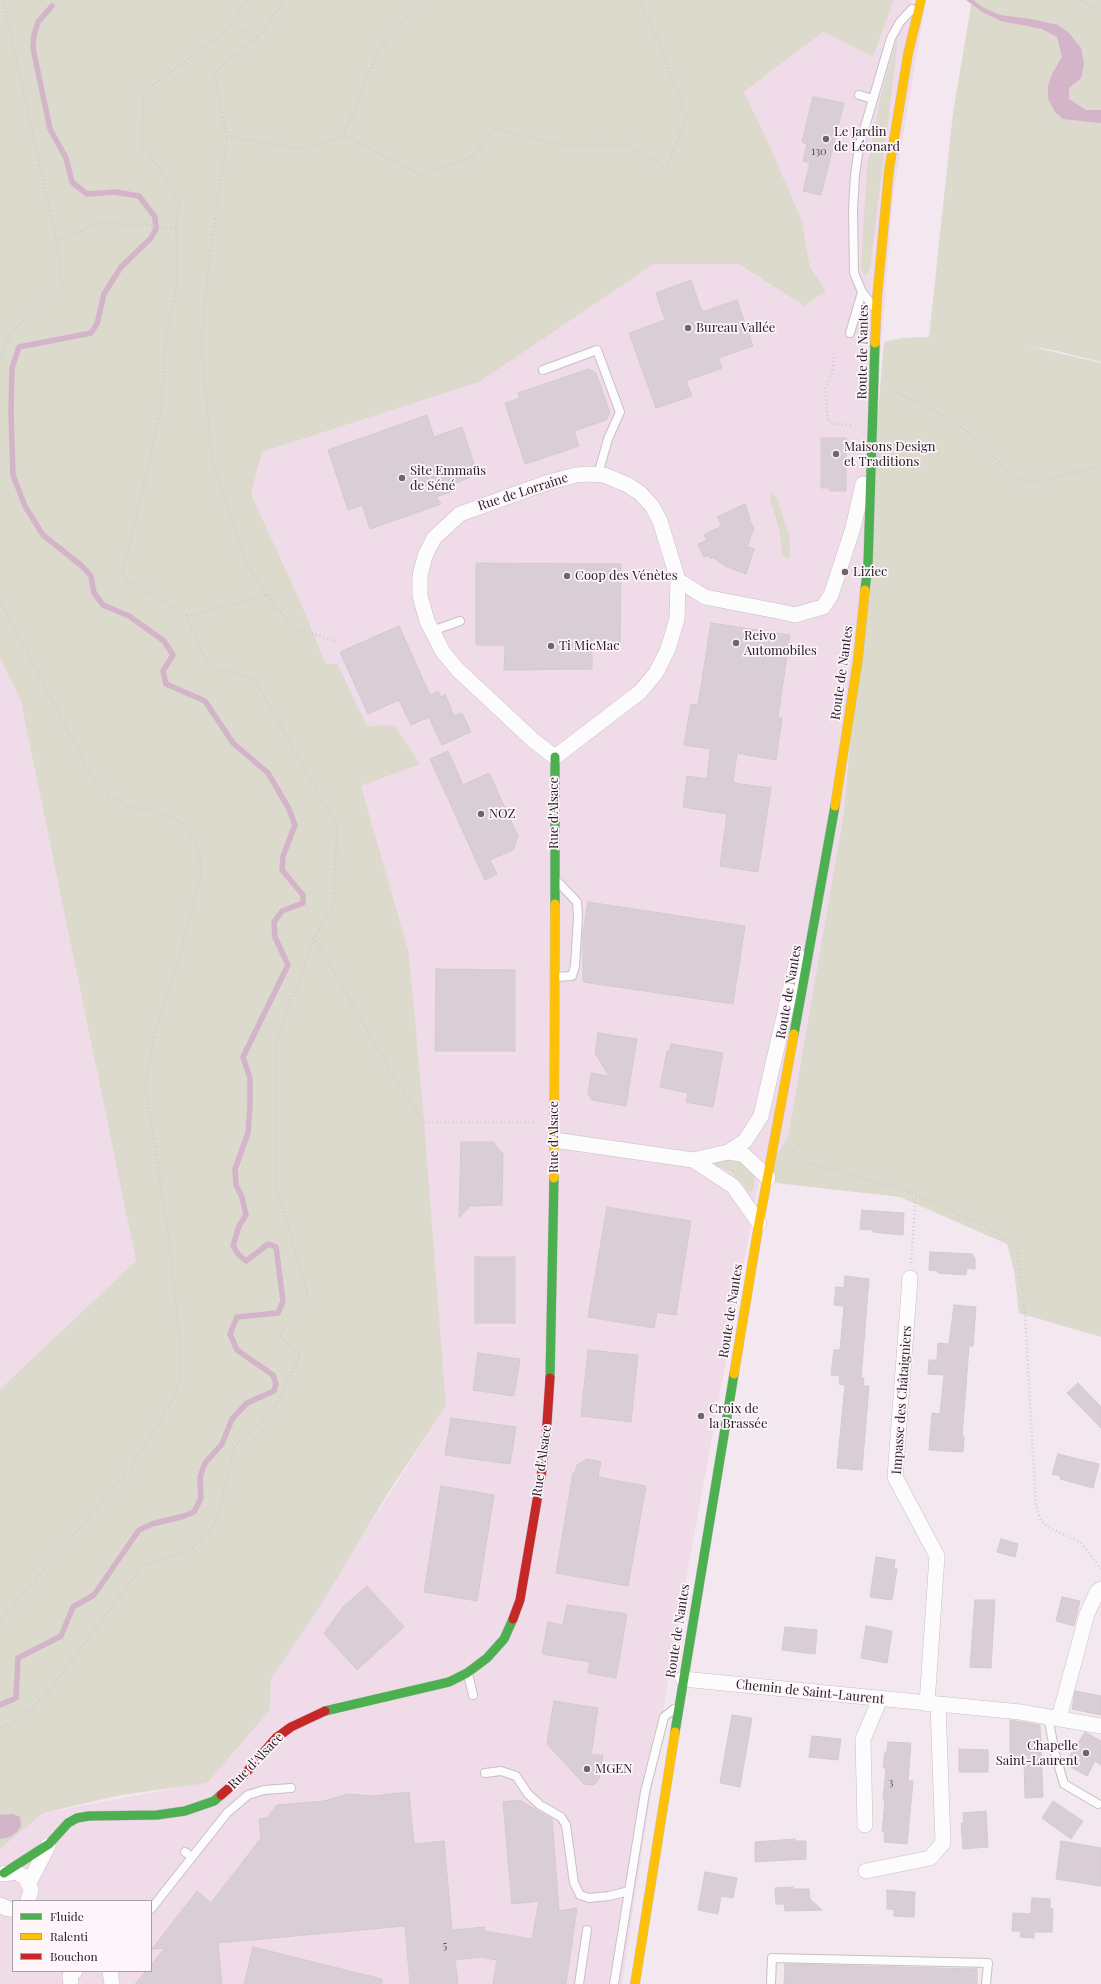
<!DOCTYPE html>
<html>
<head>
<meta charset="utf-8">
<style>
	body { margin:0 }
	#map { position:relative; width:1101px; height:1984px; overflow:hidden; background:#f3e8ef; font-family:"Playfair Display",serif }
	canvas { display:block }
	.legend { position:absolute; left:12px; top:1900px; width:140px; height:72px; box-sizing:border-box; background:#fdf5fa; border:1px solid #a7a0a5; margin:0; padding:5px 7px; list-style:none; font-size:12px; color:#272025 }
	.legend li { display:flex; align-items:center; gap:8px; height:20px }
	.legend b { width:20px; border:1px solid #a7a0a5 }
</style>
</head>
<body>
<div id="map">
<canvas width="1101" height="1984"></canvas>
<ul class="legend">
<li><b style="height:5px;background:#4caf50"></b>Fluide</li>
<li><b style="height:5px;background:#ffc107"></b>Ralenti</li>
<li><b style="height:5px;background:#c62828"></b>Bouchon</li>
</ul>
</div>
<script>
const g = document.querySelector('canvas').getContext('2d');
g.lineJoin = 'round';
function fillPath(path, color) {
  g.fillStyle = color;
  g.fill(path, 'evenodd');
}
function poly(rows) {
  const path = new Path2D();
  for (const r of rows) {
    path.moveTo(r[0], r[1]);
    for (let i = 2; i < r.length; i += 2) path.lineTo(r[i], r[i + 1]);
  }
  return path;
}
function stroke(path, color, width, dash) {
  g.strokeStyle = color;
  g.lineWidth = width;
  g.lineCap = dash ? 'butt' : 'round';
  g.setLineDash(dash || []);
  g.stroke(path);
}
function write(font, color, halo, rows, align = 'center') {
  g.font = font + ' "Playfair Display",serif';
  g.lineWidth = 3.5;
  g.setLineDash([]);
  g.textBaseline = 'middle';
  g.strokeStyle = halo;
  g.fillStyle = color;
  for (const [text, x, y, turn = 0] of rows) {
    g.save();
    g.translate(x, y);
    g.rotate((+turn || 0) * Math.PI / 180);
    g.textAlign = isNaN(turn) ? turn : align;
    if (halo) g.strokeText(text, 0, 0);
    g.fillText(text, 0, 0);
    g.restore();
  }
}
const built = poly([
	[894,0,909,0,924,11,893,197,844,811,788,1137,759,1181,671,1661,622,1984,0,1984,0,1849,43,1813,207,1782,270,1710,271,1679,446,1406,409,953,361,786,420,763,367,726,337,663,326,664,300,601,251,494,262,452,478,382,654,264,739,264,804,306,826,291,810,267,802,221,764,133,744,92,823,32,873,57],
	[13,1901,151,1901,151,1971,13,1971],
	[0,658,20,698,136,1261,0,1389]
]);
const green = poly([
	[0,0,894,0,873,57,823,32,744,92,764,133,802,221,810,267,826,291,804,306,739,264,654,264,479,382,262,452,251,494,300,601,326,664,337,663,367,726,394,725,420,764,361,786,409,953,424,1122,446,1406,388,1493,324,1600,271,1679,270,1710,207,1783,121,1795,43,1813,0,1849,0,1389,136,1261,20,698,0,658],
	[972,0,1101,0,1101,362,1057,351,1024,345,1101,363,1101,1337,1019,1313,1014,1270,1007,1244,900,1197,759,1181,788,1137,844,811,884,342,902,338,929,337,953,113],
	[897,38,896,56,870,269,865,276,861,268,867,167,881,95],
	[772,494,777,498,790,539,790,558,782,556,780,533,770,498],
	[741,1159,755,1173,754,1188,750,1192,747,1191,743,1184,731,1172,708,1161]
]);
const water = poly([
	[966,0,973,0,984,8,1000,15,1031,19,1058,25,1069,33,1081,48,1084,64,1081,78,1069,88,1069,99,1086,110,1101,110,1101,123,1063,119,1055,112,1048,99,1048,86,1052,74,1062,57,1057,37,1042,29,1001,21,984,13],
	[13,1814,20,1817,21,1826,17,1832,10,1837,0,1839,0,1815]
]);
const stream = poly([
	[0,1705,16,1698,18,1658,61,1636,73,1607,94,1595,139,1530,152,1524,184,1516,194,1512,201,1498,200,1477,205,1463,222,1444,232,1419,247,1403,274,1391,276,1384,273,1375,237,1350,230,1334,237,1317,278,1313,283,1301,276,1247,268,1244,246,1261,238,1254,233,1246,239,1226,246,1215,242,1197,236,1185,235,1169,248,1133,250,1106,250,1078,243,1057,288,965,275,937,274,922,282,911,303,903,303,895,282,870,283,856,295,825,289,809,268,773,233,743,205,701,166,684,163,671,173,655,164,641,129,616,103,605,94,593,91,576,82,566,43,535,25,506,13,475,11,413,12,368,19,347,91,333,97,324,104,294,121,267,151,238,156,229,155,217,139,196,115,192,87,194,72,182,66,158,50,129,33,48,34,35,38,22,52,6]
]);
const building = poly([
	[813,97,844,103,821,195,803,191,810,163,803,161,807,144,802,142,813,97],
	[691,280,702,312,737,300,753,346,718,358,722,368,686,381,692,396,656,408,629,333,665,320,656,293,691,280],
	[589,369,596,373,610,413,606,420,574,431,579,446,525,464,505,403,520,398,518,393,589,369],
	[427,415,434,437,462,427,475,467,471,477,451,485,453,491,436,497,441,504,370,529,362,505,348,510,328,450,427,415],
	[821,438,846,438,846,491,830,491,829,488,821,488,821,438],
	[745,504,750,518,749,519,754,528,747,547,754,549,746,574,725,566,713,557,710,559,709,555,704,557,698,544,707,540,704,535,722,526,717,517,745,504],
	[476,563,621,564,620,646,592,646,592,669,504,670,505,645,476,645,476,563],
	[711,623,790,635,778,717,782,718,776,760,737,753,733,783,771,788,758,872,720,866,727,814,683,807,687,776,707,779,710,749,684,745,691,704,698,705,711,623],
	[399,626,430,695,438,691,441,697,445,694,454,716,462,713,471,732,442,745,429,717,411,725,399,700,368,714,340,652,399,626],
	[448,751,463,785,489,773,518,836,513,850,490,860,497,874,485,880,430,759,448,751],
	[588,902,745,926,733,1004,583,982,583,933,588,902],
	[436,969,515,970,515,1051,435,1051,436,969],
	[598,1033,637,1039,626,1106,592,1100,588,1094,591,1073,609,1076,595,1053,598,1033],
	[671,1044,723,1053,713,1107,686,1102,688,1093,660,1087,667,1051,669,1052,671,1044],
	[461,1142,493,1142,503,1154,502,1205,470,1206,459,1218,461,1142],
	[607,1207,691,1221,676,1315,657,1312,654,1328,588,1317,607,1207],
	[862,1210,904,1213,903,1235,873,1232,873,1230,860,1229,862,1210],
	[930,1252,972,1254,975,1259,975,1269,967,1268,966,1275,938,1273,938,1271,929,1270,930,1252],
	[475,1257,515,1257,515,1323,475,1323,475,1257],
	[845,1276,869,1279,861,1378,864,1378,863,1386,869,1386,862,1470,837,1468,845,1385,839,1384,840,1376,831,1375,834,1350,840,1350,844,1306,834,1305,836,1287,844,1288,845,1276],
	[954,1305,976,1307,973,1346,969,1346,962,1437,964,1437,963,1452,929,1450,932,1413,940,1414,944,1375,928,1374,929,1360,937,1360,938,1343,949,1344,954,1305],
	[588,1350,638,1355,631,1422,581,1416,588,1350],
	[478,1353,520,1359,514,1396,473,1390,478,1353],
	[1078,1383,1101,1407,1101,1428,1067,1393,1078,1383],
	[451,1418,516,1427,510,1464,445,1455,451,1418],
	[1058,1454,1099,1464,1093,1488,1060,1479,1060,1476,1052,1474,1058,1454],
	[587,1459,601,1462,598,1477,646,1486,628,1586,556,1573,573,1473,575,1473,577,1465,587,1459],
	[441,1486,494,1495,477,1601,424,1592,441,1486],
	[1001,1539,1018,1544,1015,1557,997,1552,1001,1539],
	[876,1557,895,1560,894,1568,897,1569,892,1600,870,1597,876,1557],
	[367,1586,404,1627,357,1670,324,1633,343,1607,367,1586],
	[1062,1597,1080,1601,1074,1626,1056,1621,1062,1597],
	[975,1600,995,1600,991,1668,970,1667,975,1600],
	[567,1605,627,1614,616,1678,588,1673,590,1662,542,1654,548,1622,563,1625,567,1605],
	[866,1626,892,1631,887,1663,861,1658,866,1626],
	[785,1627,817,1630,815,1654,782,1650,785,1627],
	[1075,1691,1101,1696,1101,1715,1072,1709,1075,1691],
	[554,1701,598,1708,591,1755,603,1755,599,1779,594,1785,584,1784,547,1744,554,1701],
	[732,1715,752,1718,740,1787,720,1783,732,1715],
	[1010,1720,1040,1725,1043,1797,1025,1798,1024,1759,1010,1760,1010,1720],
	[1085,1732,1101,1741,1101,1765,1095,1761,1087,1776,1071,1767,1075,1760,1069,1757,1085,1732],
	[812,1736,841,1739,838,1760,809,1757,812,1736],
	[888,1742,911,1743,908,1781,913,1781,907,1844,884,1842,885,1832,882,1832,885,1799,883,1799,886,1768,883,1768,885,1752,887,1752,888,1742],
	[959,1749,988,1750,988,1772,959,1772,959,1749],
	[409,1792,414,1844,444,1841,452,1930,485,1927,484,1931,532,1939,539,1901,512,1904,503,1802,519,1800,552,1819,559,1911,577,1908,566,1984,493,1984,497,1960,481,1957,455,1960,458,1984,410,1984,405,1926,218,1943,222,1984,135,1984,146,1971,151,1971,151,1965,165,1948,152,1949,197,1891,211,1903,261,1838,259,1819,267,1818,277,1805,324,1801,348,1794,373,1796,409,1792],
	[1053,1801,1083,1821,1071,1839,1042,1818,1053,1801],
	[986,1811,988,1847,963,1849,961,1823,964,1823,963,1813,986,1811],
	[795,1839,795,1841,806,1841,806,1859,755,1862,755,1842,795,1839],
	[1061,1841,1101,1848,1101,1886,1056,1879,1061,1841],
	[705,1872,737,1878,733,1898,721,1896,718,1914,698,1910,705,1872],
	[793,1887,793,1889,809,1889,810,1899,822,1910,785,1911,784,1904,776,1904,775,1888,793,1887],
	[887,1890,915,1892,914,1917,894,1916,894,1909,887,1909,887,1890],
	[1032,1898,1050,1899,1050,1909,1053,1909,1052,1932,1034,1932,1034,1938,1020,1937,1021,1931,1012,1931,1013,1913,1031,1914,1032,1898],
	[253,1947,382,1979,382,1984,244,1984,253,1947],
	[785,1964,977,1969,977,1984,784,1984,785,1964]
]);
const path = poly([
	[3,0,57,242],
	[1080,0,1101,10],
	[230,27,258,36],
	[344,135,419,174,471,158,496,129,565,146,626,144,667,169,686,117,662,50,640,0],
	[227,136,302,149,344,135,378,51,423,0],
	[834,353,833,370,825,389,828,420,834,424,852,425],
	[0,358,12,333,33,310,62,290,57,242,97,223,149,225,168,228,176,227],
	[893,391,928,407,964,429,1016,478,1032,481,1052,479,1101,465],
	[846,452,853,452],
	[267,595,246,562,212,459,201,344,209,263,227,136,214,73,259,36,284,0],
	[0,601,89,771,109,796,129,807,151,809,169,816,183,824,193,838,200,856,201,876,180,954,154,1037,145,1085,169,1240,180,1344,180,1376,172,1401,131,1468,0,1621],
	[187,616,267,595,294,628,336,641],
	[314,937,400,1087,424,1122,535,1122],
	[793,1151,794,1154,806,1162,894,1187,922,1197,976,1222,1014,1243,1017,1247,1025,1313,1036,1507,1041,1520,1048,1527,1081,1543,1101,1569],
	[911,1263,916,1195],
	[0,1727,17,1721,47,1693,143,1565,189,1552,216,1522,235,1446,274,1409,300,1355,279,1336,308,1295,276,1186,275,1047,314,937,333,907,337,827,254,678,208,666,187,616,122,577,161,411,166,338,177,280,176,227,179,201,158,167,141,145,144,92,230,27,247,0]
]);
const lane = poly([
	[859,95,873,99],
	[873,306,862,292,854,273,853,209,855,175,859,147,891,38,900,22,912,9],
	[850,333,862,292],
	[543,370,597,350,620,412,608,439,598,474],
	[432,631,460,621],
	[555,977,572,976,575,966,578,917,577,902,559,883],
	[468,1674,473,1695],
	[1048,1717,1055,1753,1064,1784,1098,1804],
	[485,1773,501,1771,516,1776,528,1794,540,1805,561,1817,566,1825,574,1883,580,1895,589,1898,609,1896,629,1891],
	[185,1852,192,1857],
	[151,1909,227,1813,248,1795,264,1790,291,1788],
	[579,1984,587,1930],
	[614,1984,645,1792,664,1717,674,1709],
	[771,1984,772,1958,988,1963,986,1984]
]);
const street = poly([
	[590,474,604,475,628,485,640,493,652,506,660,521,678,580,677,619,668,649,656,673,640,692,555,757,534,741,458,670,443,652,427,621,420,596,420,576,425,556,434,538,460,514,546,483,576,475,590,474],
	[678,580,705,597,782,612,795,615,823,607,831,595,853,528,863,484],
	[554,1140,693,1160,728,1152,745,1141,761,1116,798,956],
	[728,1152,744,1155,768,1178],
	[693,1160,733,1186,759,1223],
	[910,1278,895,1477,937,1556,927,1704],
	[683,1679,1020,1712,1101,1726],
	[1059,1718,1087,1614,1097,1592,1101,1589],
	[865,1825,863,1739,880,1699],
	[866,1871,930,1858,943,1843,938,1705],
	[3,1874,16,1872,26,1878,31,1890,28,1901],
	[29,1883,48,1846],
	[0,1905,8,1909,13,1909],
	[110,1971,112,1984],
	[71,1984,70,1976,75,1971]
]);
const fast = poly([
	[865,590,868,564,875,343],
	[555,904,555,757],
	[794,1034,835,806],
	[550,1378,554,1178],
	[325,1711,449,1682,467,1673,487,1658,504,1639,513,1619],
	[675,1732,734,1374],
	[4,1873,49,1844,68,1823,77,1818,89,1816,157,1815,185,1811,214,1801,221,1795]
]);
const slow = poly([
	[875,343,877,298,889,170,908,54,921,0],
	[835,806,858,659,865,590],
	[554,1178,555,904],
	[734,1374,759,1223,794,1034],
	[635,1984,675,1732]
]);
const jam = poly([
	[513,1619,520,1600,541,1477,546,1438,550,1378],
	[221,1795,244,1775,276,1738,291,1727,325,1711]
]);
const markers = [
	[826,139,4,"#6e666c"],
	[688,328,4,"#6e666c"],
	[836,454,4,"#6e666c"],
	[402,478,4,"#6e666c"],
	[845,572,4,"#6e666c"],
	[567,576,4,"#6e666c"],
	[736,643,4,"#6e666c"],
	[551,646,4,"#6e666c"],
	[481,814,4,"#6e666c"],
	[701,1416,4,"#6e666c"],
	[1086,1753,4,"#6e666c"],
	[587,1769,4,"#6e666c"]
];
const numberNames = [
	["130",819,152],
	["3",891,1783],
	["5",445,1946]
];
const poiNames = [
	["Le Jardin",834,132],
	["de Léonard",834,147],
	["Bureau Vallée",696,328],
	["Maisons Design",844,447],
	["et Traditions",844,462],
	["Site Emmaüs",410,471],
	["de Séné",410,486],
	["Liziec",853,572],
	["Coop des Vénètes",575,576],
	["Reivo",744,636],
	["Automobiles",744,651],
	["Ti MicMac",559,646],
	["NOZ",489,814],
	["Croix de",709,1409],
	["la Brassée",709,1424],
	["Chapelle",1078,1746,"right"],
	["Saint-Laurent",1078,1761,"right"],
	["MGEN",595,1769]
];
const streetNames = [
	["Route de Nantes",863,352,-89],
	["Rue de Lorraine",523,492,-18],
	["Route de Nantes",842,673,-82],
	["Rue d'Alsace",554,813,-90],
	["Route de Nantes",789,992,-80],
	["Rue d'Alsace",554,1137,-90],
	["Route de Nantes",731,1311,-81],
	["Impasse des Châtaigniers",902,1400,-86],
	["Rue d'Alsace",542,1461,-82],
	["Route de Nantes",678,1631,-81],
	["Chemin de Saint-Laurent",810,1692,6],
	["Rue d'Alsace",256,1761,-46]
];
fillPath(built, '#f0dce9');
fillPath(green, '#dcd9cd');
fillPath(water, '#d4b4c9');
stroke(stream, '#d4b4c9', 5.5);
fillPath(building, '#daced6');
stroke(building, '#d2cacf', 1);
stroke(lane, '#c7bfc4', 10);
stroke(street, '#c7bfc4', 16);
stroke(fast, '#c7bfc4', 10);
stroke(slow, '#c7bfc4', 10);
stroke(jam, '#c7bfc4', 10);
stroke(path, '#d0ccce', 2.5, [1, 3]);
stroke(lane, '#fdfcfd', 8);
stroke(street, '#fdfcfd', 15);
stroke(fast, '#4caf50', 9);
stroke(slow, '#ffc107', 9);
stroke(jam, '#c62828', 9);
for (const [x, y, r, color] of markers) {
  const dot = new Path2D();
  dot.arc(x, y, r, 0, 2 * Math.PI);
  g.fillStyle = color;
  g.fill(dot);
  stroke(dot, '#fdf5fa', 1.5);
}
write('11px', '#584f55', null, numberNames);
write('13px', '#272025', '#fdf5fa', poiNames, 'left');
write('13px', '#272025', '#fdf5fa', streetNames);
</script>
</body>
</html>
